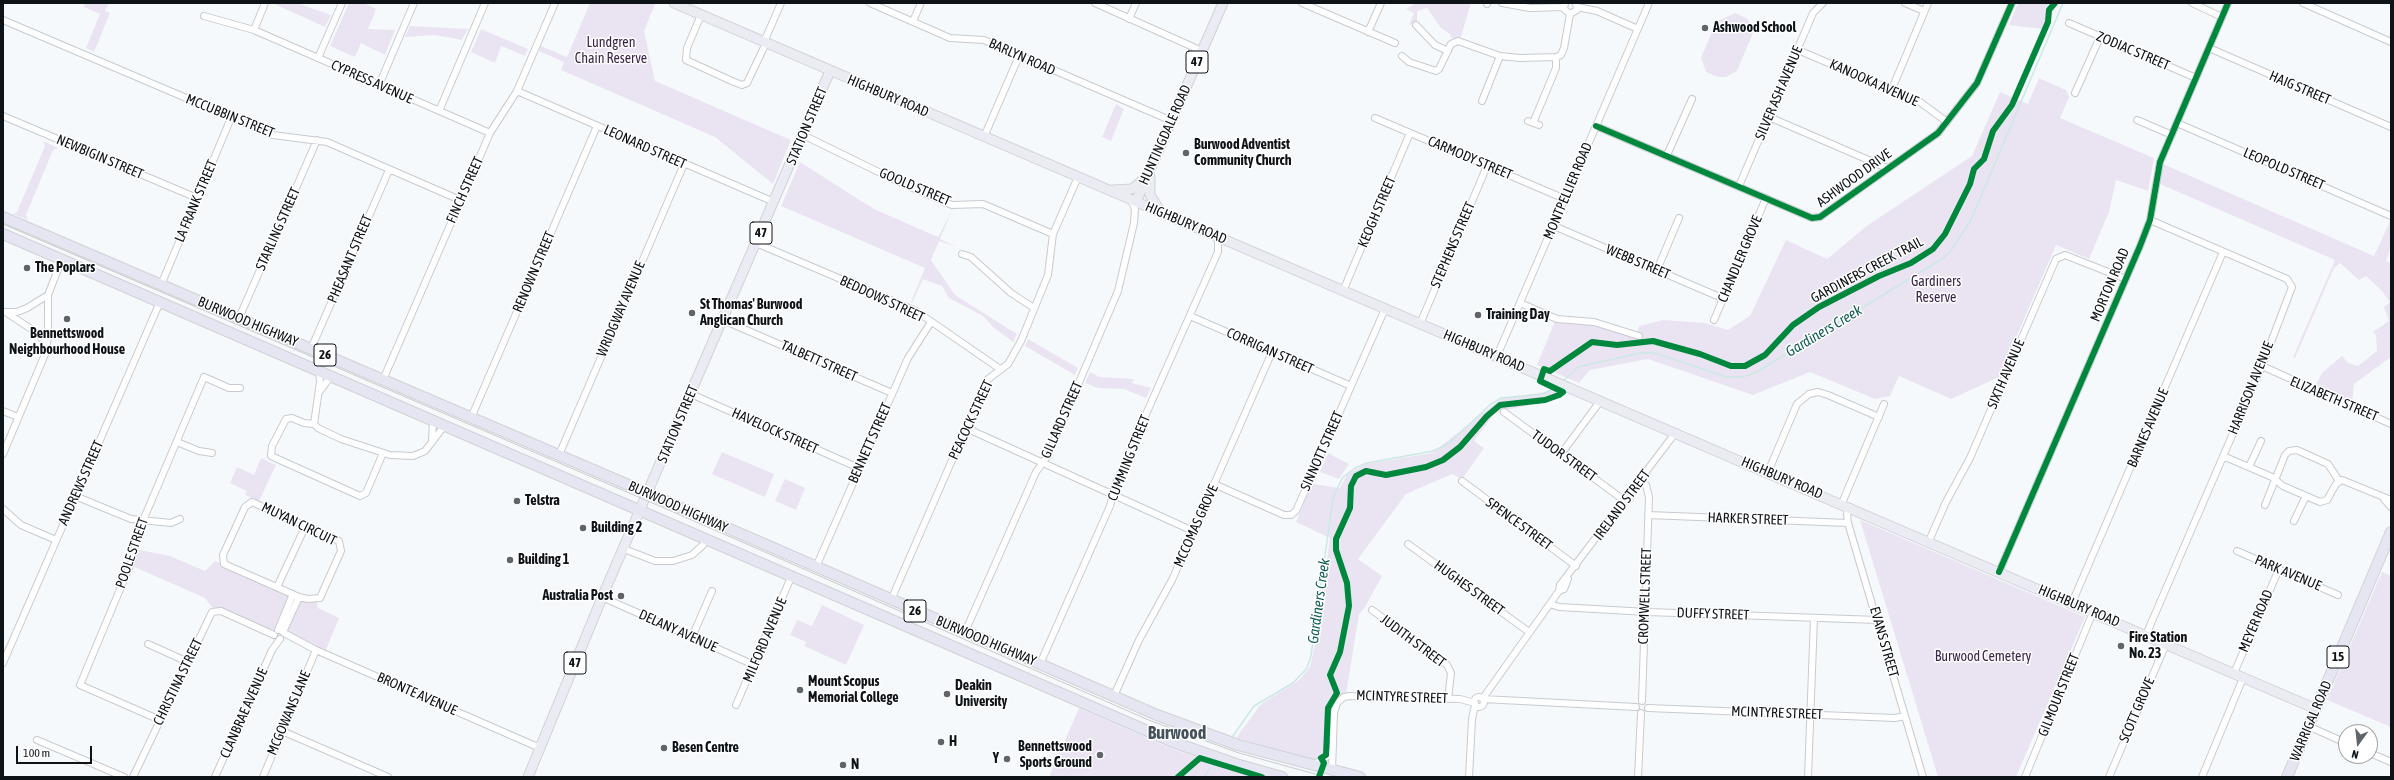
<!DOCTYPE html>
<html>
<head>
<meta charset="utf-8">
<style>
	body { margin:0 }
	#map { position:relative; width:2394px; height:780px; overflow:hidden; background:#f6f9fc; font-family:"Asap Condensed",sans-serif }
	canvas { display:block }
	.frame { position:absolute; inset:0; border:4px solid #0e1318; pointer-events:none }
	.north { position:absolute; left:2338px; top:724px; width:40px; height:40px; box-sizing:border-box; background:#fff; border:1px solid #9fa1a3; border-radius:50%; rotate:195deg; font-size:11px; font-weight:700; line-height:16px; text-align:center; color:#0e1318 }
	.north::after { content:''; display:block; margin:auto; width:14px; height:18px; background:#5f6468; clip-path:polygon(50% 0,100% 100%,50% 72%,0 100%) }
	.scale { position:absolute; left:16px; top:746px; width:76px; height:18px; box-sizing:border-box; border:2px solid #0e1318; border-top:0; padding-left:5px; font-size:12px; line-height:14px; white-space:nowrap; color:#0e1318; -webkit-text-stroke:3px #fff; paint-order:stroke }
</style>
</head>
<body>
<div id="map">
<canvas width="2394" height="780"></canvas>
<div class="frame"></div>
<div class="north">N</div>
<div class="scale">100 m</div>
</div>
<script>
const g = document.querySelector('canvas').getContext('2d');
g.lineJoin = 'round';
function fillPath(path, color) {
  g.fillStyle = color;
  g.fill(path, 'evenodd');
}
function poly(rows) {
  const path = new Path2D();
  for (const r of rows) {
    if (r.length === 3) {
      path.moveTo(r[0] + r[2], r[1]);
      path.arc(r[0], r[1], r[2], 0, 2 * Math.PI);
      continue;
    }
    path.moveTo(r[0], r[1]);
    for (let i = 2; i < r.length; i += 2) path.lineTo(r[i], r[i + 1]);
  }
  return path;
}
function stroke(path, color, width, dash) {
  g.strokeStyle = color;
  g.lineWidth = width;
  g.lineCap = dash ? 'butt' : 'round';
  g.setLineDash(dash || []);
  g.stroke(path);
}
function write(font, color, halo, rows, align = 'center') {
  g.font = font + ' "Asap Condensed",sans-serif';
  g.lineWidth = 3;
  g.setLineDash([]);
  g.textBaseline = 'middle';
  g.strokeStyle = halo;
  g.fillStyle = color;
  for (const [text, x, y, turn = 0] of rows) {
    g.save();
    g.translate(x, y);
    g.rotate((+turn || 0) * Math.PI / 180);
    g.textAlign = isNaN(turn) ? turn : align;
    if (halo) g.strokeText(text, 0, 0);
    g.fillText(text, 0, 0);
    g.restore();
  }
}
const green = poly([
	[81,3,109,3,105,11,110,13,94,52,86,48,100,14,84,7,85,5],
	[272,3,297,3,331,15,325,27],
	[349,3,364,3,376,9,368,29,395,30,385,55,361,43,355,57,330,46],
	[590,3,655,4,644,31,655,81,791,140,773,184,715,137,561,70,564,62,539,51,541,46,567,57],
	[1413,3,1471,3,1460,40,1450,37,1451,35,1440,27,1427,8,1417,11,1417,21,1409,25,1414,13,1406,9,1413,5],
	[2018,3,2053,3,2043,29,2009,25],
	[1735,13,1748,19,1753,33,1737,71,1726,77,1718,77,1706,72,1701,58,1716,22],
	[410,26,468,29,462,40,435,35,405,37],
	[481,29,528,49,525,56,501,46,495,63,471,52],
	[2039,78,2066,90,2069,97,2060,118,2154,158,2148,191,2116,180,2109,212,2089,259,2056,245,1999,377,1951,399,1899,376,1890,396,1875,399,1810,372,1753,395,1648,359,1590,370,1579,383,1537,365,1555,321,1589,323,1635,338,1639,326,1663,320,1705,323,1728,330,1750,316,1786,240,1827,259,1868,225,1972,156,2000,92,2028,104],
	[1116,104,1124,109,1111,141,1102,137],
	[43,141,58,148,53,150,26,215,28,220,13,214,17,212,45,146],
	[800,162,874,209,938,237,952,211,940,239,957,247,939,241,931,260,955,295,1017,334,1013,342,993,327,983,316,949,298,942,286,923,279,912,303,911,302,925,268,781,206],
	[2163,164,2374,256,2391,219,2391,247,2386,261,2391,263,2391,357,2354,384,2352,403,2315,386,2322,373,2342,356,2348,363,2358,366,2377,351,2376,335,2373,332,2389,321,2384,307,2390,302,2382,291,2366,276,2359,280,2340,263,2334,268,2295,358,2293,357,2335,260,2160,184],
	[1028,339,1078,368,1075,375,1025,346],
	[1090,372,1100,377,1134,379,1132,383,1151,388,1146,398,1124,389,1098,388,1085,383],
	[1556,390,1565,392,1554,400,1506,410,1494,414,1474,441,1484,448,1462,479,1452,474,1406,494,1358,559,1382,576,1365,607,1359,614,1346,694,1333,702,1328,753,1312,760,1236,738,1261,704,1298,681,1310,667,1316,640,1330,538,1296,522,1312,484,1340,488,1347,474,1366,464,1432,453,1501,399],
	[722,452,774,474,765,497,712,474],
	[1328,453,1349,464,1339,479,1320,472],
	[261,458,276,465,259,501,245,495,247,491,230,483,237,467,254,475],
	[785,479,805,488,796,510,775,501],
	[1860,520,2085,617,2016,777,1938,777],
	[135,549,170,556,205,571,215,561,277,587,316,599,318,608,339,618,325,652,277,630,258,628,215,611,205,598,130,565],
	[2382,572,2391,576,2391,727,2327,700],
	[822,605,864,625,846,665,804,646,806,642,790,635,797,620,812,626],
	[1079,708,1175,750,1258,777,1049,777]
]);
const stream = poly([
	[1563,381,1578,367,1640,353,1655,353,1726,377,1742,377,1755,373,1942,259,1950,252,1970,222,2063,3],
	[1233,736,1254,706,1293,683,1307,668,1311,656,1333,498,1343,477,1355,468,1367,463,1433,451,1448,444,1491,404,1501,398,1543,394,1557,387],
	[1204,777,1210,768]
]);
const minor = poly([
	[870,3,950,38,984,40,1172,121],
	[1095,3,1202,51],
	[1302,3,1395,43],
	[1502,3,1530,8,1563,7],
	[1565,3,1564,9,1570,14,1577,10,1576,3],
	[1905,3,1924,11],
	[2192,3,2222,17],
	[2303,3,2391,42],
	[1487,4,1487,3],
	[1577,7,1597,11,1638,29],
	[701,15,687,48,686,60,734,82,742,85,747,83,766,43],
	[204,16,254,30,490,133],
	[1129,19,1136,3],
	[3,20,273,135,327,142,460,200],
	[913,21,921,3],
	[2069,23,2196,78],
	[1416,25,1435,45,1448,51],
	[254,30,265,3],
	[1368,32,1381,3],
	[764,42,781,3],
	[2209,48,2391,127],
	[1798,50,1920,102,1947,122],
	[1402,56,1409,62,1436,71,1439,69,1451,44,1458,41,1500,56,1520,58,1556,57,1561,55,1564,48,1570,14],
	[318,58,342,3],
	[379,85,414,3],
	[1892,89,1928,3],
	[517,91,774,202],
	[2075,93,2100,37],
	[1482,101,1500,56],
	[439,111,485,3],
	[3,116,197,198],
	[1769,117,1887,168],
	[1375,118,1565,199],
	[2137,120,2172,135],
	[1528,121,1539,125],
	[1533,123,1556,68,1556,57],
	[2177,123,2391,216],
	[1596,126,1812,218,1820,217,1938,133,1977,83,2012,3],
	[803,135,897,181,952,205,983,204,1053,234],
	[984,137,1019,56],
	[1667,155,1692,99],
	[1739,186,1813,13,1823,3],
	[1554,226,1722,298],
	[756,243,916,311,1000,369],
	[962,254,971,257,1011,293,1034,308],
	[1657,270,1679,218],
	[161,285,231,118],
	[1343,291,1410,133],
	[1520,303,1557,319,1594,322,1639,336],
	[5,312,17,312,27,308,48,295],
	[7,313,37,333,43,340,45,348],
	[1190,316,1351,386],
	[239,318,317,140],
	[723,320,892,393],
	[1714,320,1766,198],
	[1420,324,1487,166],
	[311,349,389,170],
	[1497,356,1649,3],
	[2262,366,2391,424],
	[319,370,320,382,314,424,318,428,341,439,390,455,413,456,425,451,445,425],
	[383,380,490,133,517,91,555,3],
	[320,391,331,376],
	[691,394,859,468],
	[3,411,18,417],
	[1504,412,1625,501],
	[471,418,597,126],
	[314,424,304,423,292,418,286,419,272,446,271,456,360,496,366,493,383,453],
	[966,428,1193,531],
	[432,440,433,420],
	[177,442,199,451,212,453],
	[3,454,46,352,48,335,48,295,62,259],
	[1561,454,1601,400],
	[559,455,684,164],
	[2223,456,2272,477,2283,486,2320,502,2327,500,2336,484,2342,480,2391,500],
	[2249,467,2261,441],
	[1768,472,1797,404,1809,394,1818,392,1828,395,1879,417],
	[1640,480,1646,485,1649,497,1642,701],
	[1462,481,1576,566],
	[1214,484,1284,515,1291,515,1296,511,1385,309],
	[75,496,131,519,171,523,180,519],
	[2384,499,2391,507],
	[252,502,339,541,341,551,320,598,308,599,299,597,224,564,223,555,245,507,252,502],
	[1842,503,1884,404],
	[2265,505,2285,455,2289,451,2297,450,2328,464,2339,481],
	[1850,507,1847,514,1848,523,1923,777],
	[3,509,21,525,56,540],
	[1648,515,1848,523],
	[2294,521,2306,496],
	[1929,541,1946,502,1970,458,2056,259,2065,255,2126,279],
	[1408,544,1529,632],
	[624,549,655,561,673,561,692,555,703,545,706,538],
	[2237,551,2338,595],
	[816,567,908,358,931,322],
	[1999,572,2140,246,2150,220,2160,162,2228,3],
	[277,587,306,525],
	[1559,591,1564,589,1568,579],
	[602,597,754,665],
	[891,600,987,380,1008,364,1021,341,1048,275,1053,234,1078,177],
	[2072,603,2223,252],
	[1550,604,1559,607,1648,612,1878,620],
	[1372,610,1447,665,1451,673,1448,699],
	[278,630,293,594],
	[283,632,299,597],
	[965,632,1036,472,1048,455,1118,291,1134,223,1135,209,1131,200],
	[284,633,316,650,540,748],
	[2146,635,2262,366,2292,287,2287,279,2150,220],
	[692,637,712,591],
	[148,644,188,662],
	[3,663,160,302],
	[1040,664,1110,506,1116,483,1154,396,1218,252,1218,240,1215,236],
	[2234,673,2279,569],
	[1114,696,1139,640,1172,580,1272,352],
	[1479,702,5],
	[1483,698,1559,591,1560,585,1676,432],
	[1483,699,1636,707],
	[736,705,792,575],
	[1648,708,1895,718,1905,716],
	[160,720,80,685,131,563,139,530,204,377,229,388,240,388],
	[2308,726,2346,743],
	[282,731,388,777],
	[37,740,124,777],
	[2370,753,2391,762],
	[1314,764,1328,756,1332,751],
	[1332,771,1334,713,1337,703,1344,697,1349,696,1460,699,1475,703],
	[133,777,212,612,221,611,274,635],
	[215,777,272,650,280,639],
	[263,777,316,650],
	[1469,777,1472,719,1475,705],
	[1638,777,1641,713],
	[1808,777,1814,618],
	[2025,777,2093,612],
	[2109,777,2166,644],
	[2202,777,2243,678]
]);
const primary = poly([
	[674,3,2316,709],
	[1150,177,1150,195,1160,211],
	[1113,190,1132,189,1144,179],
	[1136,202,1223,3],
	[528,777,606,588,830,71]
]);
const trunk = poly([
	[3,217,638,489,1157,715,1238,745,1360,777],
	[3,234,1173,742,1236,764,1282,777],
	[2287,777,2391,532]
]);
const tram = poly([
	[3,224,678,514,1151,721,1239,753,1326,777]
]);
const cycleway = poly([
	[1596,126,1812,218,1820,217,1938,133,1977,83,2012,3],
	[1999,572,2140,246,2150,220,2160,162,2228,3],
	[1178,777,1200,758,1262,777],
	[1319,777,1324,763,1321,758,1326,755,1328,708,1337,693,1330,675,1340,652,1349,606,1347,583,1336,550,1336,539,1350,508,1351,486,1356,476,1366,471,1386,475,1426,467,1443,460,1460,447,1487,416,1500,405,1545,400,1559,395,1563,392,1540,381,1544,369,1550,371,1592,342,1617,345,1653,341,1700,354,1731,366,1745,366,1765,355,1793,325,1819,307,1879,276,1911,263,1933,249,1945,234,1970,184,1974,169,1984,159,1993,131,2012,105,2048,22,2049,10,2055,3]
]);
const markers = [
	[1705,28,4,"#5f6468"],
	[1186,153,4,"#5f6468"],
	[27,268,4,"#5f6468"],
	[692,313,4,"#5f6468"],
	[1478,315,4,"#5f6468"],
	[67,319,4,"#5f6468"],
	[517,501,4,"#5f6468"],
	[583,528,4,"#5f6468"],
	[510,560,4,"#5f6468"],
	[621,596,4,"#5f6468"],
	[2121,646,4,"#5f6468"],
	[800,690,4,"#5f6468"],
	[947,694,4,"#5f6468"],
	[941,742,4,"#5f6468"],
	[664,748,4,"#5f6468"],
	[1100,755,4,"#5f6468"],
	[1007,759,4,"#5f6468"],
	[843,765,4,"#5f6468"]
];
const shields = [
	[1197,62,22],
	[761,233,22],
	[325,355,22],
	[915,611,22],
	[2338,657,22],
	[575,663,22]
];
const shieldNames = [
	["47",1197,62],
	["47",761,233],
	["26",325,355],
	["26",915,611],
	["15",2338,657],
	["47",575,663]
];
const poiNames = [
	["Ashwood School",1713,28],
	["Burwood Adventist",1194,145],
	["Community Church",1194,161],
	["The Poplars",35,268],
	["St Thomas' Burwood",700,305],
	["Anglican Church",700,321],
	["Training Day",1486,315],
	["Bennettswood",67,334,"center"],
	["Neighbourhood House",67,350,"center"],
	["Telstra",525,501],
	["Building 2",591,528],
	["Building 1",518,560],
	["Australia Post",613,596,"right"],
	["Fire Station",2129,638],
	["No. 23",2129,654],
	["Mount Scopus",808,682],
	["Memorial College",808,698],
	["Deakin",955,686],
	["University",955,702],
	["H",949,742],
	["Bennettswood",1092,747,"right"],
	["Sports Ground",1092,763,"right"],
	["Besen Centre",672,748],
	["Y",999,759,"right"],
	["N",851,765]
];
const parkNames = [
	["Lundgren",611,43],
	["Chain Reserve",611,59],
	["Gardiners",1936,282],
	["Reserve",1936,298],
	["Burwood Cemetery",1983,657]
];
const streetNames = [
	["ZODIAC STREET",2133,51,23],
	["BARLYN ROAD",1022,57,24],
	["CYPRESS AVENUE",372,82,24],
	["KANOOKA AVENUE",1874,83,24],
	["HAIG STREET",2300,88,23],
	["SILVER ASH AVENUE",1779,93,-67],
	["HIGHBURY ROAD",888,96,23],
	["MCCUBBIN STREET",230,116,22],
	["STATION STREET",807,126,-67],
	["HUNTINGDALE ROAD",1165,135,-66],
	["LEONARD STREET",645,147,24],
	["NEWBIGIN STREET",100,157,23],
	["CARMODY STREET",1470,158,23],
	["LEOPOLD STREET",2284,169,23],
	["ASHWOOD DRIVE",1854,178,-36],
	["GOOLD STREET",915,187,23],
	["FINCH STREET",465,190,-66],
	["MONTPELLIER ROAD",1568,191,-67],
	["LA FRANK STREET",196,201,-67],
	["KEOGH STREET",1377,212,-67],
	["HIGHBURY ROAD",1186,223,23],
	["STARLING STREET",278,229,-66],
	["STEPHENS STREET",1453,245,-67],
	["PHEASANT STREET",350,259,-67],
	["CHANDLER GROVE",1740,259,-67],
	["WEBB STREET",1638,262,23],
	["GARDINERS CREEK TRAIL",1867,270,-28],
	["RENOWN STREET",534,272,-67],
	["MORTON ROAD",2110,285,-67],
	["BEDDOWS STREET",882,299,25],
	["WRIDGWAY AVENUE",621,309,-67],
	["BURWOOD HIGHWAY",248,322,23],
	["CORRIGAN STREET",1270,351,24],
	["HIGHBURY ROAD",1484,351,23],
	["TALBETT STREET",819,361,24],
	["SIXTH AVENUE",2006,374,-67],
	["HARRISON AVENUE",2251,388,-68],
	["ELIZABETH STREET",2334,399,23],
	["PEACOCK STREET",971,420,-65],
	["GILLARD STREET",1062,420,-66],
	["STATION STREET",678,424,-67],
	["BARNES AVENUE",2148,428,-67],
	["HAVELOCK STREET",775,431,24],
	["BENNETT STREET",870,443,-66],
	["SINNOTT STREET",1322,451,-66],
	["TUDOR STREET",1564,456,36],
	["CUMMING STREET",1129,458,-68],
	["HIGHBURY ROAD",1782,478,23],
	["ANDREWS STREET",81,483,-66],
	["IRELAND STREET",1622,505,-53],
	["BURWOOD HIGHWAY",678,507,24],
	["HARKER STREET",1748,519,2],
	["MUYAN CIRCUIT",299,524,26],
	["SPENCE STREET",1519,524,36],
	["MCCOMAS GROVE",1196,526,-66],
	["POOLE STREET",132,553,-71],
	["PARK AVENUE",2288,573,23],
	["HUGHES STREET",1469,588,36],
	["CROMWELL STREET",1645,596,-88],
	["HIGHBURY ROAD",2079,606,23],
	["DUFFY STREET",1713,614,2],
	["MEYER ROAD",2256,621,-67],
	["DELANY AVENUE",678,631,24],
	["MILFORD AVENUE",765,640,-67],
	["BURWOOD HIGHWAY",986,641,23],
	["JUDITH STREET",1413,641,37],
	["EVANS STREET",1884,642,74],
	["CHRISTINA STREET",178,682,-64],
	["BRONTE AVENUE",417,694,24],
	["GILMOUR STREET",2059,695,-68],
	["MCINTYRE STREET",1402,697,2],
	["SCOTT GROVE",2137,710,-67],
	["CLANBRAE AVENUE",244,713,-66],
	["MCGOWANS LANE",289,713,-67],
	["MCINTYRE STREET",1777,713,2],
	["WARRIGAL ROAD",2311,721,-67]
];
const waterNames = [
	["Gardiners Creek",1824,331,-31],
	["Gardiners Creek",1319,601,-82]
];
const districtNames = [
	["Burwood",1177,733]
];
fillPath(green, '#eae4f2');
stroke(stream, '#cbe8e4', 1.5);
stroke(minor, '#c7cbcf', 8);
stroke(primary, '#d0d2d5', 11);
stroke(trunk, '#d0d2d5', 12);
stroke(minor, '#fefeff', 6);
stroke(primary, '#ebebf4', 9);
stroke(trunk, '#e5e6f2', 10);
stroke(tram, '#c7c9ca', 1);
stroke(cycleway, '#00873e', 6);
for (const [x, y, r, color] of markers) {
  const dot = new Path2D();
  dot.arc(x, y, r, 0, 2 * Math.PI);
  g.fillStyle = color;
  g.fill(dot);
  stroke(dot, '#fff', 1.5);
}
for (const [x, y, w] of shields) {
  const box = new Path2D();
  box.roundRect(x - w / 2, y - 11, w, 22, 3);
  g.fillStyle = '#fff';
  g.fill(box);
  stroke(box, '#0e1318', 1);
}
write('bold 13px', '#0e1318', null, shieldNames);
write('bold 14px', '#0e1318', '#fff', poiNames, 'left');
write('14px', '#3c254b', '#fff', parkNames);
write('14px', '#0e1318', '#fff', streetNames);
write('italic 15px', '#125e56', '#fff', waterNames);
write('bold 18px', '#45515d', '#fff', districtNames);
</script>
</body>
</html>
